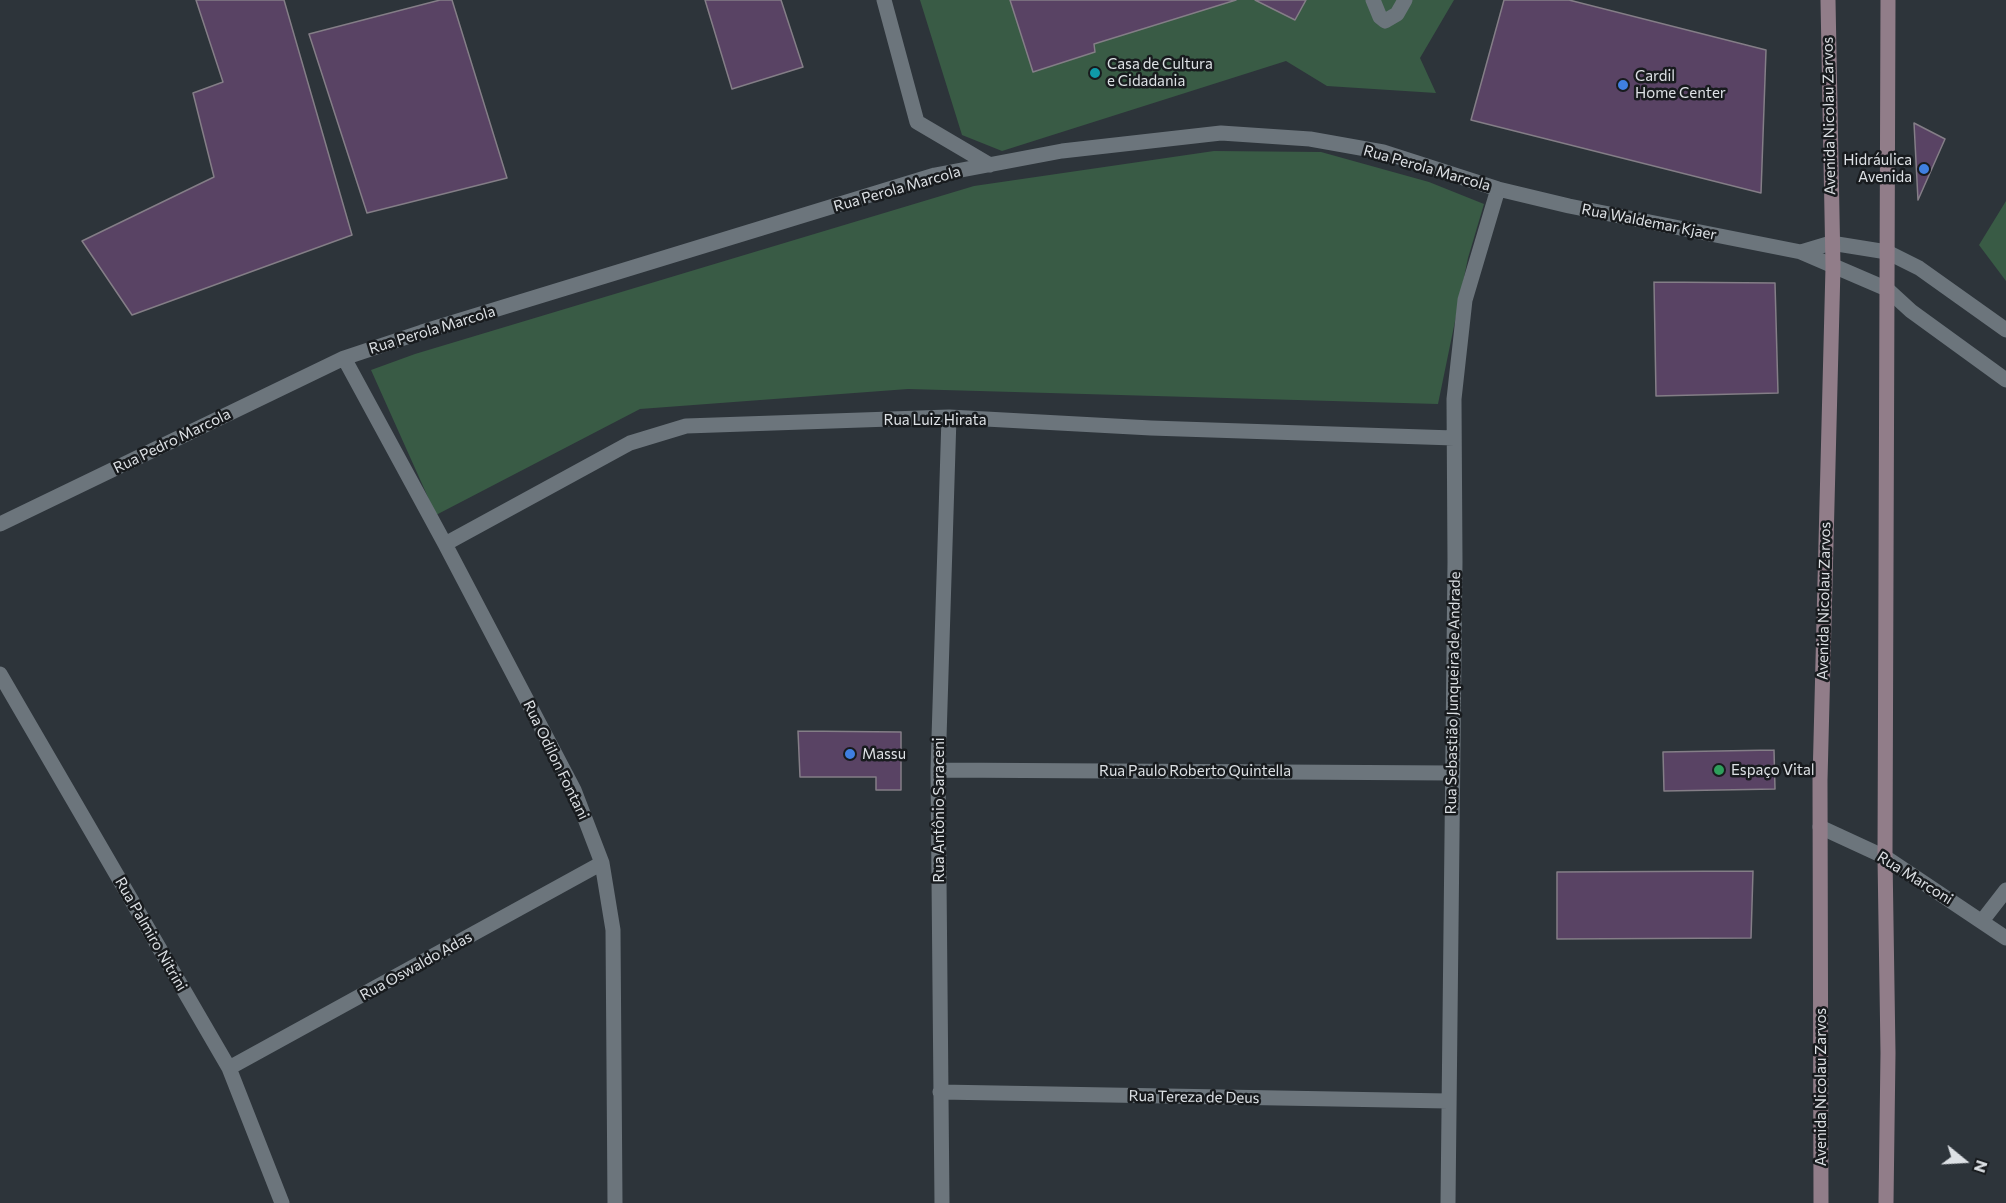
<!DOCTYPE html>
<html>
<head>
<meta charset="utf-8">
<style>
	body { margin:0 }
	#map { position:relative; width:2006px; height:1203px; overflow:hidden; background:#2d343a; font-family:Commissioner,sans-serif }
	canvas { display:block }
	.north { position:absolute; left:1934px; top:1131px; width:60px; height:60px; -webkit-text-stroke:4px #181b1e; paint-order:stroke; rotate:108deg; font-size:16px; font-weight:700; line-height:24px; text-align:center; color:#dde1e5 }
	.north::after { content:''; display:block; margin:auto; width:21px; height:27px; background:#dde1e5; clip-path:polygon(50% 0,100% 100%,50% 72%,0 100%) }
</style>
</head>
<body>
<div id="map">
<canvas width="2006" height="1203"></canvas>
<div class="north">N</div>
</div>
<script>
const g = document.querySelector('canvas').getContext('2d');
g.lineJoin = 'round';
function fillPath(path, color) {
  g.fillStyle = color;
  g.fill(path, 'evenodd');
}
function poly(rows) {
  const path = new Path2D();
  for (const r of rows) {
    path.moveTo(r[0], r[1]);
    for (let i = 2; i < r.length; i += 2) path.lineTo(r[i], r[i + 1]);
  }
  return path;
}
function stroke(path, color, width, dash) {
  g.strokeStyle = color;
  g.lineWidth = width;
  g.lineCap = dash ? 'butt' : 'round';
  g.setLineDash(dash || []);
  g.stroke(path);
}
function write(font, color, halo, rows, align = 'center') {
  g.font = font + ' Commissioner,sans-serif';
  g.lineWidth = 5;
  g.setLineDash([]);
  g.textBaseline = 'middle';
  g.strokeStyle = halo;
  g.fillStyle = color;
  for (const [text, x, y, turn = 0] of rows) {
    g.save();
    g.translate(x, y);
    g.rotate((+turn || 0) * Math.PI / 180);
    g.textAlign = isNaN(turn) ? turn : align;
    if (halo) g.strokeText(text, 0, 0);
    g.fillText(text, 0, 0);
    g.restore();
  }
}
const green = poly([
	[920,0,1454,0,1420,58,1436,93,1327,86,1286,61,1002,151,962,135],
	[1214,151,1321,152,1429,182,1484,204,1468,258,1438,404,908,389,640,409,436,515,371,370,415,354,974,186],
	[2006,201,2006,281,1979,245]
]);
const building = poly([
	[196,0,284,0,352,235,132,315,82,241,214,177,193,93,223,82,196,0],
	[440,0,452,0,507,178,367,213,309,34,440,0],
	[705,0,781,0,803,67,732,89,705,0],
	[1010,0,1236,0,1094,44,1095,52,1033,72,1010,0],
	[1255,0,1306,0,1295,20,1255,0],
	[1504,0,1569,0,1766,50,1761,193,1471,120,1504,0],
	[1914,123,1945,139,1918,200,1914,123],
	[1654,282,1775,283,1778,393,1656,396,1654,282],
	[798,731,901,732,901,790,876,790,876,777,800,777,798,731],
	[1774,750,1775,789,1664,791,1663,752,1774,750],
	[1753,871,1751,938,1557,939,1557,872,1753,871]
]);
const lane = poly([
	[1373,0,1380,17,1385,21,1397,14,1405,0]
]);
const street = poly([
	[884,0,917,122,990,165],
	[1801,252,1831,243,1887,252,1919,268,2006,330],
	[344,358,445,544,574,790,602,863,613,930,615,1203],
	[0,524,344,358,422,332,935,175,1062,151,1221,133,1310,139,1383,152,1498,189,1569,206,1801,252,1887,289,1911,311,2006,380],
	[445,544,630,443,686,426,949,417,1151,428,1454,438],
	[0,674,229,1068,282,1203],
	[938,770,1452,773],
	[1820,827,1885,857,2006,938],
	[1982,921,2006,890],
	[229,1068,602,863],
	[940,1092,1448,1101],
	[942,1203,938,770,949,417],
	[1448,1203,1455,562,1454,399,1465,300,1498,189]
]);
const secondary = poly([
	[1821,1203,1820,780,1833,267,1828,0],
	[1886,1203,1888,1053,1885,857,1888,0]
]);
const markers = [
	[1095,73,6,"#0f9aa8"],
	[1623,85,6,"#3f7fe0"],
	[1924,169,6,"#3f7fe0"],
	[850,754,6,"#3f7fe0"],
	[1719,770,6,"#2e9e5b"]
];
const poiNames = [
	["Casa de Cultura",1107,64],
	["e Cidadania",1107,81],
	["Cardil",1635,76],
	["Home Center",1635,93],
	["Hidráulica",1912,160,"right"],
	["Avenida",1912,177,"right"],
	["Massu",862,754],
	["Espaço Vital",1731,770]
];
const streetNames = [
	["Avenida Nicolau Zarvos",1829,116,-91],
	["Rua Perola Marcola",1427,168,16],
	["Rua Perola Marcola",897,189,-16],
	["Rua Waldemar Kjaer",1649,222,11],
	["Rua Perola Marcola",432,330,-17],
	["Rua Luiz Hirata",935,420],
	["Rua Pedro Marcola",172,441,-26],
	["Avenida Nicolau Zarvos",1824,601,-89],
	["Rua Sebastião Junqueira de Andrade",1453,693,-89],
	["Rua Odilon Fontani",556,760,64],
	["Rua Paulo Roberto Quintella",1195,771],
	["Rua Antônio Saraceni",939,810,-90],
	["Rua Marconi",1915,878,32],
	["Rua Palmiro Nitrini",151,934,60],
	["Rua Oswaldo Adas",416,966,-29],
	["Avenida Nicolau Zarvos",1821,1087,-90],
	["Rua Tereza de Deus",1194,1097,1]
];
fillPath(green, '#395b45');
fillPath(building, '#594364');
stroke(building, '#847e87', 1.5);
stroke(lane, '#6c757c', 15);
stroke(street, '#6c757c', 15);
stroke(secondary, '#917d89', 15);
for (const [x, y, r, color] of markers) {
  const dot = new Path2D();
  dot.arc(x, y, r, 0, 2 * Math.PI);
  g.fillStyle = color;
  g.fill(dot);
  stroke(dot, '#181b1e', 2);
}
write('15px', '#dde1e5', '#181b1e', poiNames, 'left');
write('15px', '#dde1e5', '#181b1e', streetNames);
</script>
</body>
</html>
